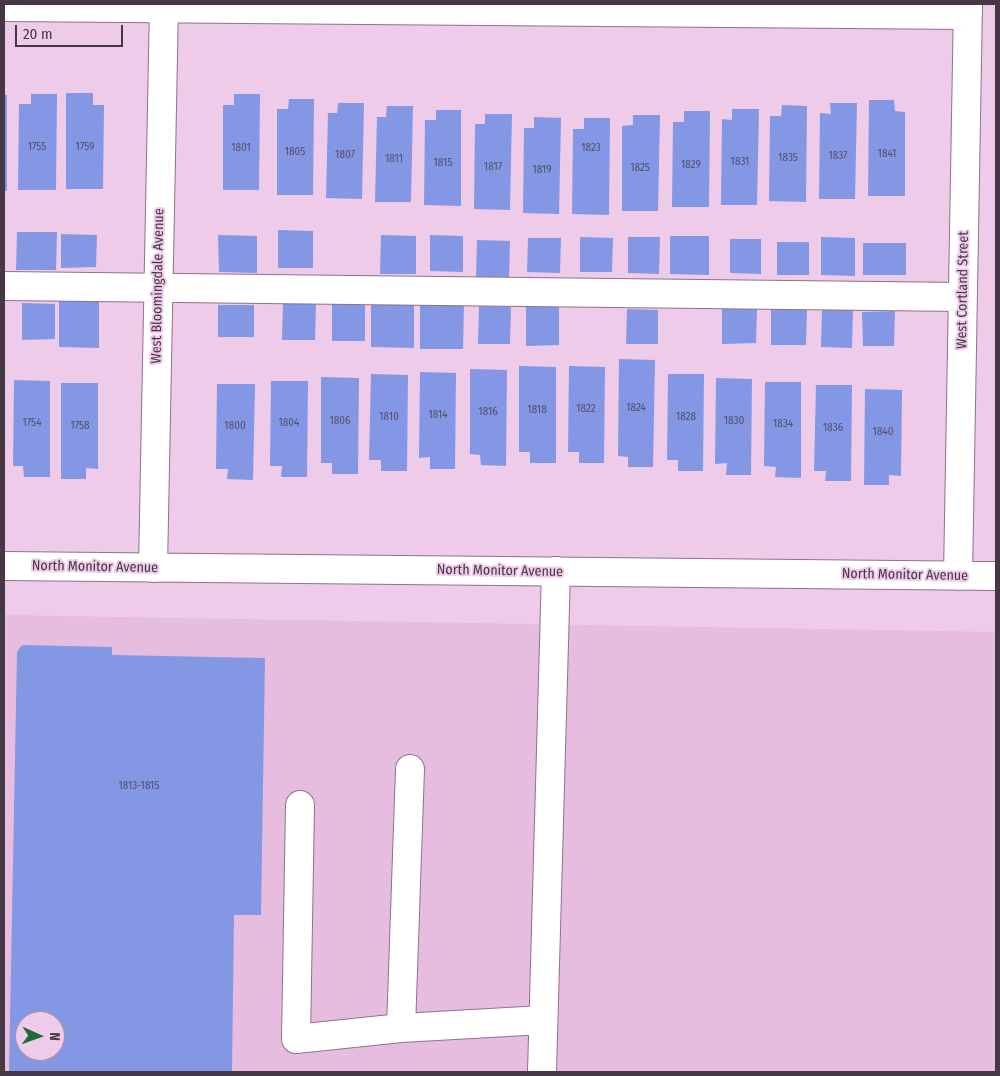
<!DOCTYPE html>
<html>
<head>
<meta charset="utf-8">
<style>
	body { margin:0 }
	#map { position:relative; width:1000px; height:1076px; overflow:hidden; background:#eecbe8; font-family:"Fira Sans Condensed",sans-serif }
	canvas { display:block }
	.frame { position:absolute; inset:0; border:5px solid #453743; pointer-events:none }
	.north { position:absolute; left:15px; top:1011px; width:50px; height:50px; box-sizing:border-box; background:#eecbe8; border:1px solid #aa90a6; border-radius:50%; rotate:92deg; font-size:14px; font-weight:700; line-height:20px; text-align:center; color:#453743 }
	.north::after { content:''; display:block; margin:auto; width:18px; height:22px; background:#1f6c3b; clip-path:polygon(50% 0,100% 100%,50% 72%,0 100%) }
	.scale { position:absolute; left:15px; top:25px; width:108px; height:22px; box-sizing:border-box; border:2px solid #453743; border-top:0; padding-left:6px; font-size:15px; line-height:18px; white-space:nowrap; color:#453743; -webkit-text-stroke:4px #eecbe8; paint-order:stroke }
</style>
</head>
<body>
<div id="map">
<canvas width="1000" height="1076"></canvas>
<div class="frame"></div>
<div class="north">N</div>
<div class="scale">20 m</div>
</div>
<script>
const g = document.querySelector('canvas').getContext('2d');
g.lineJoin = 'round';
function fillPath(path, color) {
  g.fillStyle = color;
  g.fill(path, 'evenodd');
}
function poly(rows) {
  const path = new Path2D();
  for (const r of rows) {
    path.moveTo(r[0], r[1]);
    for (let i = 2; i < r.length; i += 2) path.lineTo(r[i], r[i + 1]);
  }
  return path;
}
function stroke(path, color, width, dash) {
  g.strokeStyle = color;
  g.lineWidth = width;
  g.lineCap = dash ? 'butt' : 'round';
  g.setLineDash(dash || []);
  g.stroke(path);
}
function write(font, color, halo, rows, align = 'center') {
  g.font = font + ' "Fira Sans Condensed",sans-serif';
  g.lineWidth = 4;
  g.setLineDash([]);
  g.textBaseline = 'middle';
  g.strokeStyle = halo;
  g.fillStyle = color;
  for (const [text, x, y, turn = 0] of rows) {
    g.save();
    g.translate(x, y);
    g.rotate((+turn || 0) * Math.PI / 180);
    g.textAlign = isNaN(turn) ? turn : align;
    if (halo) g.strokeText(text, 0, 0);
    g.fillText(text, 0, 0);
    g.restore();
  }
}
const built = poly([
	[4,615,996,632,996,1072,4,1072],
	[25,1021,55,1021,55,1051,25,1051]
]);
const building = poly([
	[66,93,93,93,93,105,104,105,103,189,66,189],
	[31,94,57,94,56,190,18,190,19,104,31,104],
	[234,94,260,94,259,190,223,190,223,105,234,105],
	[4,95,7,95,7,191,4,191],
	[289,99,314,99,313,195,277,195,277,109,288,109],
	[869,100,894,100,895,111,905,112,905,196,868,196],
	[338,103,364,103,362,199,326,198,328,113,337,113],
	[830,103,857,103,855,199,819,199,820,113,831,114],
	[782,105,807,106,806,202,769,201,770,116,781,116],
	[387,106,413,106,411,202,375,202,377,117,386,117],
	[732,109,759,109,757,205,721,205,722,119,732,120],
	[436,110,461,110,461,206,424,205,425,120,436,120],
	[684,111,710,111,709,207,672,207,673,122,684,122],
	[485,114,512,114,510,210,474,209,475,124,485,124],
	[633,115,660,115,658,211,622,211,622,126,633,125],
	[534,117,561,118,559,214,523,213,524,128,534,128],
	[584,118,610,118,609,215,572,214,573,129,584,129],
	[278,230,313,231,313,268,278,268],
	[17,232,57,232,56,270,16,270],
	[61,234,97,235,96,267,61,268],
	[218,235,257,236,257,273,219,272],
	[381,235,416,236,416,274,380,274],
	[430,235,463,236,463,272,430,271],
	[670,236,709,236,709,275,670,274],
	[580,237,613,238,612,272,580,272],
	[628,237,660,237,659,274,628,273],
	[821,237,855,238,855,276,821,275],
	[528,238,561,238,560,273,527,272],
	[730,239,761,239,761,274,730,273],
	[477,240,510,241,509,277,476,277],
	[777,242,809,242,809,275,777,275],
	[863,243,906,243,906,275,863,275],
	[59,300,99,301,99,348,59,347],
	[22,303,55,304,55,339,22,340],
	[283,303,316,304,315,340,282,340],
	[420,303,464,304,463,349,420,349],
	[332,304,365,305,365,341,332,341],
	[371,304,414,305,414,348,371,347],
	[218,305,254,305,254,337,218,337],
	[479,306,511,307,510,344,478,344],
	[526,307,559,307,559,345,526,346],
	[627,309,658,310,658,344,626,344],
	[722,309,757,309,756,343,722,344],
	[771,309,807,309,806,345,771,345],
	[822,309,853,309,852,348,821,347],
	[895,311,894,346,863,346,862,312],
	[619,359,655,360,653,467,628,467,628,457,618,456],
	[519,366,556,367,556,463,530,463,530,452,519,452],
	[569,366,605,367,604,463,579,463,579,452,568,452],
	[470,369,507,370,506,466,481,465,480,455,470,454],
	[420,372,456,373,455,469,430,469,430,457,419,458],
	[371,374,408,375,407,471,381,471,381,460,369,460],
	[668,374,704,374,703,471,678,471,678,460,667,460],
	[321,377,359,378,358,474,332,474,332,463,321,463],
	[716,378,752,379,751,475,726,475,727,463,715,464],
	[14,380,50,381,50,477,24,477,23,466,13,466],
	[271,381,308,381,307,477,281,477,282,466,270,466],
	[765,382,801,382,801,478,775,477,776,467,764,466],
	[61,383,98,383,98,469,86,468,86,479,61,479],
	[217,384,255,384,253,480,227,479,228,469,216,469],
	[816,385,852,385,851,481,825,481,826,471,814,471],
	[865,389,902,390,901,476,889,475,889,485,864,485],
	[24,645,112,647,112,655,265,658,261,915,234,915,232,1072,9,1072,17,652,21,646],
	[25,1021,55,1021,55,1051,25,1051]
]);
const minor = poly([
	[4,7,968,15],
	[4,286,963,297],
	[4,566,996,576],
	[153,568,164,4],
	[958,576,968,4],
	[410,769,401,1028,543,1020],
	[300,805,296,1039,401,1028],
	[542,1072,556,571]
]);
const numberNames = [
	["1755",37,147],
	["1759",85,147],
	["1801",241,148],
	["1823",591,148],
	["1805",295,152],
	["1841",887,154],
	["1807",345,155],
	["1837",838,156],
	["1835",788,158],
	["1811",394,159],
	["1831",740,162],
	["1815",443,163],
	["1829",691,165],
	["1817",493,167],
	["1825",640,168],
	["1819",542,170],
	["1824",636,408],
	["1822",586,409],
	["1818",537,410],
	["1816",488,412],
	["1814",438,415],
	["1810",389,417],
	["1828",686,417],
	["1806",340,421],
	["1830",734,421],
	["1754",32,423],
	["1804",289,423],
	["1834",783,424],
	["1758",80,426],
	["1800",235,426],
	["1836",833,428],
	["1840",883,432],
	["1813-1815",139,786]
];
const streetNames = [
	["West Bloomingdale Avenue",158,286,-89],
	["West Cortland Street",963,290,-89],
	["North Monitor Avenue",95,567,1],
	["North Monitor Avenue",500,571,1],
	["North Monitor Avenue",905,575,1]
];
fillPath(built, '#e6bddf');
fillPath(building, '#8397e4');
stroke(minor, '#90718b', 30);
stroke(minor, '#fff', 28);
write('11px', '#544f6b', null, numberNames);
write('14px', '#453743', '#eecbe8', streetNames);
</script>
</body>
</html>
